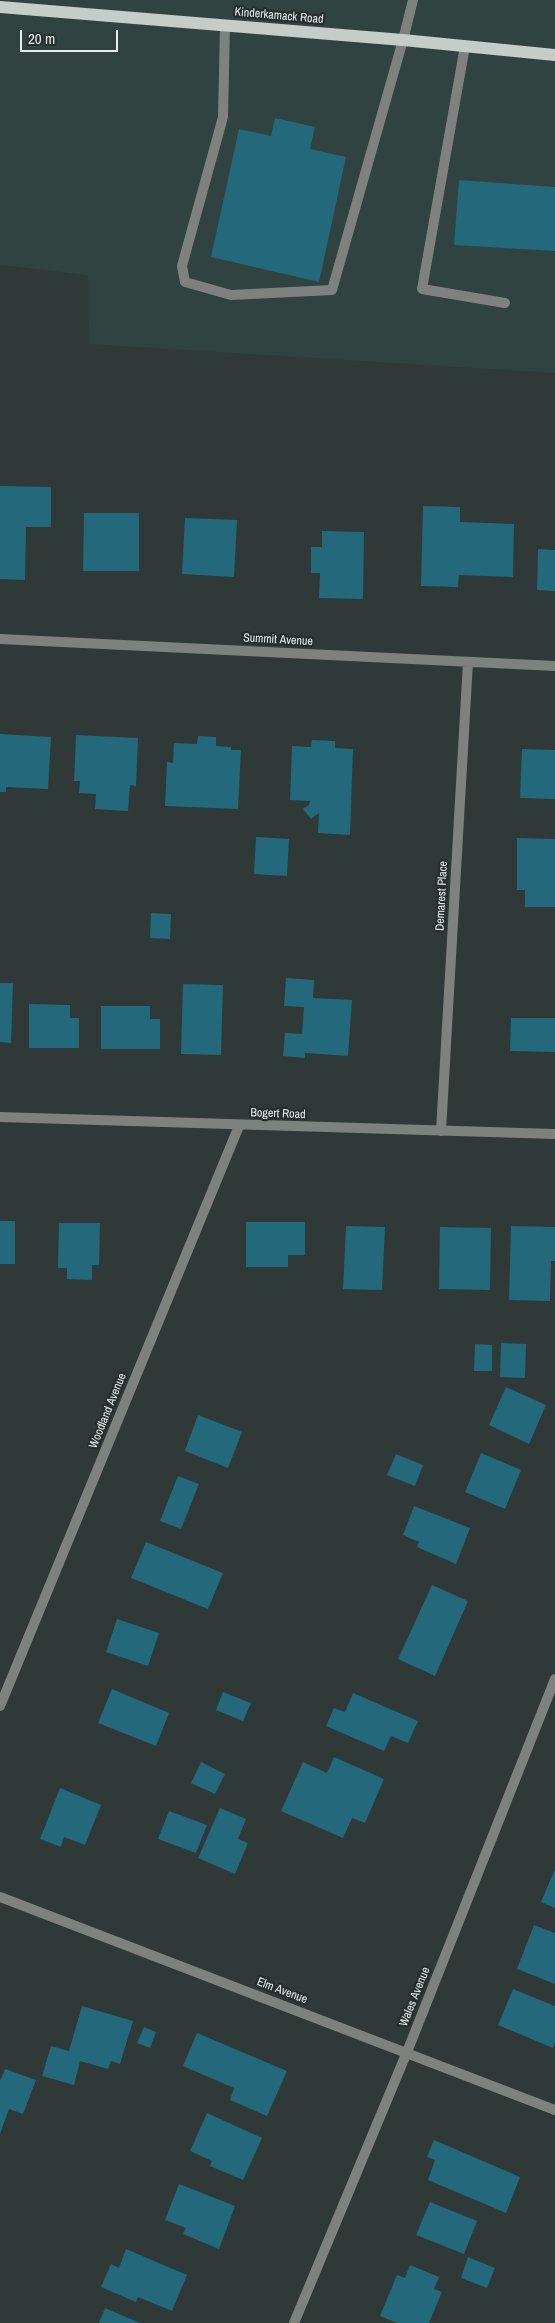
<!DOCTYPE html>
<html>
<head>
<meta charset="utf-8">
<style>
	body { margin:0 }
	#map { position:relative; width:555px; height:2323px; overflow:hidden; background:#2f3938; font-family:"Archivo Narrow",sans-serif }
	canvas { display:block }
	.scale { position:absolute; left:20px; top:30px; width:98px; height:22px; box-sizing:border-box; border:2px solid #e7eded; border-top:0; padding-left:6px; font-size:15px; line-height:18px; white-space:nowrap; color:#e7eded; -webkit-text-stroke:4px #252f2d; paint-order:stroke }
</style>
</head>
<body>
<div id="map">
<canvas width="555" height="2323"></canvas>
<div class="scale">20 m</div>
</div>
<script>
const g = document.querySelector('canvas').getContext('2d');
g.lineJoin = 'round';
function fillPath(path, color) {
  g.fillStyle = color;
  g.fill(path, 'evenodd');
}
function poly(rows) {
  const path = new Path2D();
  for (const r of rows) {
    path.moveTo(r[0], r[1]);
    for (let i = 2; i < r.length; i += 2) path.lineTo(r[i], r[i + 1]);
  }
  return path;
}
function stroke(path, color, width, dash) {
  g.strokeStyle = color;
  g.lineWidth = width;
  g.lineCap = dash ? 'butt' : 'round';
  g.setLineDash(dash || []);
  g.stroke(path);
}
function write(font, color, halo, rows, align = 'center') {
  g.font = font + ' "Archivo Narrow",sans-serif';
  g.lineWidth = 4.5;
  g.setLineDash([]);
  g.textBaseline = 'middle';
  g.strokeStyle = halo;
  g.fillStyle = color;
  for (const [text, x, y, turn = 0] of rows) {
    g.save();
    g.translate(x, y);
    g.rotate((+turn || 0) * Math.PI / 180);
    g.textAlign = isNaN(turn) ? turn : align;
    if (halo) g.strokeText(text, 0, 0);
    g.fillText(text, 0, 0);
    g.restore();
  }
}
const built = poly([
	[0,0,555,0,555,373,89,344,88,275,0,265]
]);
const building = poly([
	[275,118,315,127,310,149,346,157,319,282,211,257,239,129,271,136],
	[459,180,555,187,555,251,454,245],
	[0,486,51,487,51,527,26,527,25,580,0,579],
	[423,506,460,507,460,522,514,524,513,577,459,575,458,587,421,586],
	[84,513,139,513,139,571,83,571],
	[185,518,237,520,234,577,182,574],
	[322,531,364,532,363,599,319,598,320,573,311,573,311,547,322,547],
	[538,549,555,550,555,591,537,590],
	[0,734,51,737,48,789,6,787,6,792,0,792],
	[76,735,138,738,136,786,130,785,128,811,95,809,96,794,79,793,80,781,74,781],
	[198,736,216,737,216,746,231,747,231,750,241,750,238,809,165,806,167,762,173,763,174,743,197,744],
	[312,740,335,741,335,748,353,749,350,835,318,833,319,813,311,819,303,809,309,805,310,801,290,800,292,746,311,747],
	[522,749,555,750,555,799,520,798],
	[256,837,289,839,287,876,254,874],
	[517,838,555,839,555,907,525,907,525,890,517,890],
	[151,913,171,914,170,939,150,938],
	[286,978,314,980,313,998,352,1000,348,1056,305,1053,305,1058,283,1056,285,1033,302,1034,304,1007,284,1006],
	[0,983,13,983,11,1043,0,1042],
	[183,984,223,985,221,1055,181,1054],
	[29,1004,70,1005,70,1018,79,1018,79,1048,29,1048],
	[101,1006,150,1006,150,1019,160,1019,160,1049,101,1049],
	[511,1018,555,1018,555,1052,510,1051],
	[0,1221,15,1221,15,1264,0,1264],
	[246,1222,305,1222,305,1255,288,1255,288,1267,246,1267],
	[59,1223,100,1223,99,1265,92,1265,92,1280,67,1279,67,1268,58,1268],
	[346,1226,385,1227,382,1290,343,1289],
	[511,1226,555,1227,555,1261,551,1261,550,1301,509,1300],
	[440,1227,491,1228,490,1290,439,1289],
	[501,1343,526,1344,525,1378,500,1377],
	[475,1344,492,1345,492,1371,474,1371],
	[506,1387,546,1405,529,1444,489,1425],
	[198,1415,242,1432,228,1468,185,1451],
	[481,1453,521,1470,505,1509,465,1492],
	[396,1454,423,1465,415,1486,387,1475],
	[178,1476,199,1484,181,1529,160,1521],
	[414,1506,470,1528,456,1564,417,1547,419,1542,403,1535],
	[146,1542,223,1573,208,1609,131,1578],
	[432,1585,468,1601,435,1676,398,1659],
	[117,1619,159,1633,148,1666,106,1652],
	[112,1689,169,1713,156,1746,98,1723],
	[223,1692,251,1703,243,1721,216,1710],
	[353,1693,418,1721,408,1743,391,1736,384,1751,326,1726,334,1708,345,1712],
	[334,1757,384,1779,365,1823,352,1818,343,1838,281,1811,303,1762,327,1773],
	[201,1762,225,1774,215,1794,191,1783],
	[60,1788,101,1805,85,1845,64,1837,61,1847,40,1839],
	[220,1808,246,1819,238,1839,248,1843,235,1874,198,1858],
	[169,1811,207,1825,196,1853,158,1839],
	[555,1869,555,1908,541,1902],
	[534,1925,555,1933,555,1984,517,1969],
	[513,1989,555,2006,555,2042,553,2048,498,2025],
	[82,2006,133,2021,120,2064,111,2061,108,2069,80,2061,74,2085,42,2076,51,2046,69,2051],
	[144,2027,156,2032,150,2048,137,2043],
	[197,2033,287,2071,267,2116,230,2100,234,2088,183,2066],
	[5,2069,36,2080,23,2114,9,2109,0,2134,0,2081],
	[207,2113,262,2138,243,2180,210,2166,212,2161,190,2151],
	[434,2140,520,2177,506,2213,428,2180,435,2160,427,2157],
	[179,2184,235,2206,219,2249,183,2234,186,2228,165,2220],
	[430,2202,477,2221,464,2254,416,2235],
	[126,2249,187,2275,172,2311,138,2297,136,2302,101,2287,111,2264,119,2268],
	[468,2257,495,2268,487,2288,461,2278],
	[410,2265,439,2277,434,2289,442,2292,429,2323,397,2323,380,2316,397,2275,405,2278],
	[105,2308,140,2323,99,2323]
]);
const service = poly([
	[225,25,223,117,182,266,185,282,231,295,332,290,403,40],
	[465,46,422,289,505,303]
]);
const minor = poly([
	[403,40,413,0],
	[0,639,555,666],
	[0,1117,555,1134],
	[441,1131,468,662],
	[0,1706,239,1126],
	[0,1897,555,2110],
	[294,2323,407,2052,555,1679]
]);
const primary = poly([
	[0,7,403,40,555,55]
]);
const streetNames = [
	["Kinderkamack Road",279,16,5],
	["Summit Avenue",278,640,3],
	["Demarest Place",442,896,-87],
	["Bogert Road",278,1114,2],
	["Woodland Avenue",108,1411,-68],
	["Elm Avenue",282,1991,21],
	["Wales Avenue",415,1997,-68]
];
fillPath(built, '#304341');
fillPath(building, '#23687b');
stroke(service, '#7e827f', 10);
stroke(minor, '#7e827f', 10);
stroke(primary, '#c5cdc8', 12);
write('12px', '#e7eded', '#252f2d', streetNames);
</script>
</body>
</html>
